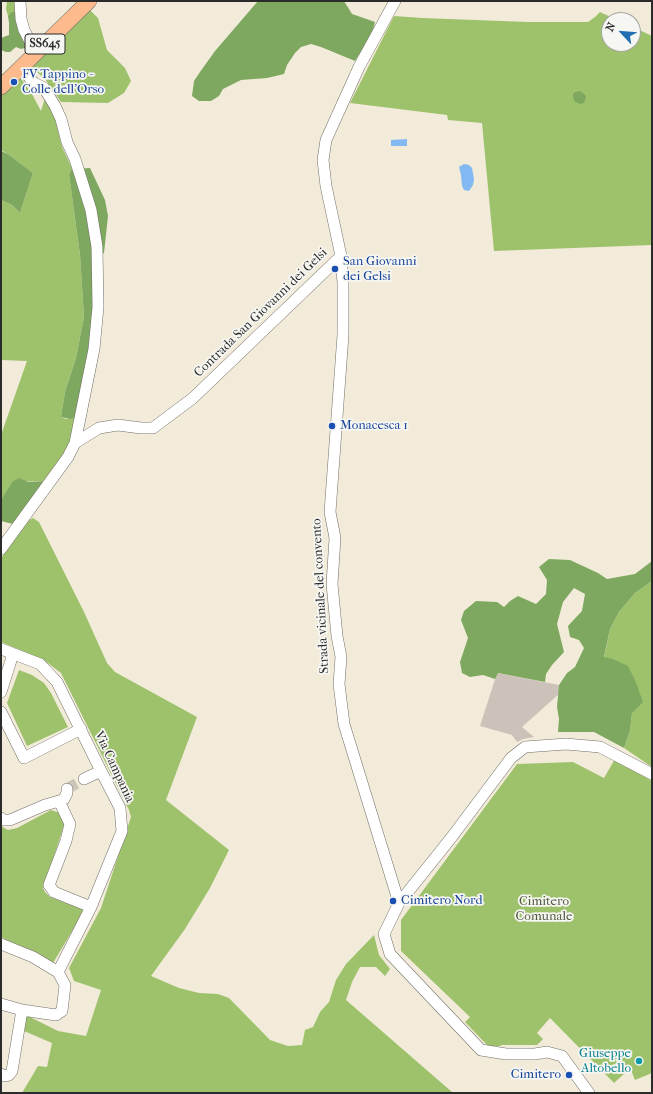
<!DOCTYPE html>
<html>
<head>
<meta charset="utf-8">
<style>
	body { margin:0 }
	#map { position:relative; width:653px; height:1094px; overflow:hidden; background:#f2ebd9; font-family:"IM FELL French Canon",serif }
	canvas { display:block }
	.frame { position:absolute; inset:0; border:2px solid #2b2b2b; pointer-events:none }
	.north { position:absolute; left:601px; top:12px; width:40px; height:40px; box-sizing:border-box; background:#f6f6f2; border:1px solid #a5a5a2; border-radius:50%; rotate:296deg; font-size:11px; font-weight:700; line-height:16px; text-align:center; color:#2b2b2b }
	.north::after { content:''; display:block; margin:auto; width:14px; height:18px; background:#1f6fb2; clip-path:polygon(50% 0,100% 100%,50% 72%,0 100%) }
</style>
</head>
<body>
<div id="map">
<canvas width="653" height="1094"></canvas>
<div class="frame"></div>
<div class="north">N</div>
</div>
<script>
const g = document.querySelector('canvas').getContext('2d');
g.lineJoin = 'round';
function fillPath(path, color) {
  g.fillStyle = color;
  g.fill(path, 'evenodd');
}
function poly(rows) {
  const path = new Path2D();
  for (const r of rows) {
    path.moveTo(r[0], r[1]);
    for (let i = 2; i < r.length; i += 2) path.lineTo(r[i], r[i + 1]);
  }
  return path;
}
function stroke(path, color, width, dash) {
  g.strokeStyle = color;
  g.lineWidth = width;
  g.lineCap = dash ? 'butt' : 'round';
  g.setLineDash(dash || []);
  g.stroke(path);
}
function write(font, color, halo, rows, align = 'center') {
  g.font = font + ' "IM FELL French Canon",serif';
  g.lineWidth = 3.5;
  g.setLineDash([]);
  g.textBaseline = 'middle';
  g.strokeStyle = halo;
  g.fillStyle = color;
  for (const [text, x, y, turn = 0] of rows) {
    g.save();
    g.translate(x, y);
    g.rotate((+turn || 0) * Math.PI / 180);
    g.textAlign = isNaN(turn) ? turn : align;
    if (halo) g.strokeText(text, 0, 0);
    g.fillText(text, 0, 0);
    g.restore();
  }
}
const industrial = poly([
	[497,673,559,685,559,694,522,727,534,737,523,739,517,742,512,735,480,726]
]);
const green = poly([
	[7,1,16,1,17,12,12,13,8,16,6,9],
	[89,9,98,18,107,50,125,68,131,81,124,93,108,103,61,102,45,79,31,67],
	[600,12,617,20,609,20,609,44,633,44,633,27,652,36,652,245,494,251,482,123,448,120,447,115,350,103,394,16,422,18,528,22,588,22,595,17],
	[20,77,32,94,41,111,45,98,55,117,62,147,72,168,69,174,80,255,84,317,76,358,65,392,61,417,66,419,75,418,68,449,45,481,12,482,1,501,1,435,27,361,1,360,1,200,12,205,20,213,33,173,8,154,1,150,1,95],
	[33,518,39,522,84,612,107,663,115,672,124,677,197,717,166,800,229,850,210,888,185,929,151,976,179,988,199,993,218,994,229,998,270,1040,288,1046,302,1045,305,1030,313,1027,320,1012,329,1002,336,980,346,964,374,935,379,955,390,969,385,976,376,967,360,967,352,982,346,1000,452,1092,451,1093,22,1093,38,1066,47,1067,52,1043,24,1031,26,1015,58,1031,86,1036,101,990,74,981,69,968,101,908,131,817,129,810,61,673,44,660,1,642,1,558,28,521],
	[652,581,652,767,624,748,630,731,632,713,604,658,610,629,619,612,635,593],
	[19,670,32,675,44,683,51,693,68,727,27,746,7,703],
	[615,759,652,781,652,1073,635,1080,631,1070,625,1073,614,1083,550,1018,537,1033,543,1039,537,1045,501,1045,501,1046,488,1046,465,1022,470,1017,401,951,401,920,517,764,573,762,604,778],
	[51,810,60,813,64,819,64,826,43,888,45,892,50,897,82,909,83,913,53,963,1,937,1,826,8,830,17,828]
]);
const forest = poly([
	[258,1,344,1,352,14,375,22,372,34,355,61,321,47,311,44,301,47,295,53,287,65,284,74,267,78,241,80,223,89,219,96,211,101,199,101,192,96,194,81,200,72,215,51],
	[12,12,17,12,27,44,25,48,21,49,16,47,10,52,6,52,1,50,1,38,9,35,9,23,8,16],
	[580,91,585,95,586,97,584,103,580,104,574,101,573,96,573,94,575,92],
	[1,151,8,154,33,173,20,213,12,205,1,200],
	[72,168,73,169,90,168,105,200,108,216,104,253,94,257,93,320,86,365,75,418,70,419,61,417,65,392,76,358,84,317,80,255,69,174],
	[19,478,28,482,45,481,13,524,1,521,1,500,12,482],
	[549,559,570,560,598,573,607,579,635,574,652,561,652,581,635,593,619,612,610,629,604,657,613,659,628,666,635,680,643,702,632,713,630,731,624,748,594,732,558,732,559,719,557,707,559,685,567,673,575,667,584,648,579,640,570,637,568,626,582,611,585,594,574,588,563,602,557,624,564,652,552,665,546,674,545,682,498,673,495,679,483,675,470,677,462,673,460,662,468,638,461,620,464,611,476,601,497,602,504,607,510,601,518,596,536,604,546,594,547,580,539,567]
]);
const water = poly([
	[407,139,407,146,391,146,391,140],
	[464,164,469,165,472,168,474,179,473,185,469,191,464,190,462,186,461,175,459,167]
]);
const minorTunnel = poly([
	[67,789,84,779]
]);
const minor = poly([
	[20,1,21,19,24,30,36,53],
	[395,1,359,67,326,140,323,160,326,186,341,256,343,283,343,335,330,512,335,538,332,584,337,636,341,657,339,684,344,724,399,903],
	[21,68,34,83,44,88,55,106,61,119,67,142,75,159,91,210,97,247,98,307,94,349,75,443],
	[1,549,68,457,75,443,99,428,118,425,141,428,153,428,193,398,341,256],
	[1,649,40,664,57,682,101,771,120,808,122,831,91,907,58,972],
	[1,692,13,654],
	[1,712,24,758,81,729],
	[84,779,101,771],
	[59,801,64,799,67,793,67,789],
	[1,818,2,820,10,820,45,805,59,801,70,824,66,841,49,885,54,892,91,907],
	[1,944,33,957,58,972,65,985,62,1011,56,1015,22,1010,1,1004],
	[1,1074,4,1076,9,1075,12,1071,22,1010],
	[589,1093,562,1056,547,1052,535,1054,506,1054,481,1050,390,954,384,934,399,903,451,838,511,758,525,747,566,744,600,747,652,774]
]);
const major = poly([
	[1,87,89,1]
]);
const markers = [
	[14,82,4,"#1a4fb4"],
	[335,269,4,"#1a4fb4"],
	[332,426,4,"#1a4fb4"],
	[393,901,4,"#1a4fb4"],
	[639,1061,4,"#0f9aa8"],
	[569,1075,4,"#1a4fb4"]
];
const shields = [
	[45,44,40]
];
const shieldNames = [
	["SS645",45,44]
];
const transitNames = [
	["FV Tappino -",22,75],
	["Colle dell'Orso",22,90],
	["San Giovanni",343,262],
	["dei Gelsi",343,277],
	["Monacesca 1",340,426],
	["Cimitero Nord",401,901],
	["Cimitero",561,1075,"right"]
];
const streetNames = [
	["Contrada San Giovanni dei Gelsi",261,313,-44],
	["Strada vicinale del convento",321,596,-93],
	["Via Campania",114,767,65]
];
const parkNames = [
	["Cimitero",544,902],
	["Comunale",544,917]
];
const cultureNames = [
	["Giuseppe",631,1054],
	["Altobello",631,1069]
];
fillPath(industrial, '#cdc2b9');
fillPath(green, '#9ec26c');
fillPath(forest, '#7ea860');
fillPath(water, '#83b9f2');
stroke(minorTunnel, '#cac5b6', 11, [11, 5.5]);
stroke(minor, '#716e68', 12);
stroke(major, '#716e68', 16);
stroke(minor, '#fff', 11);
stroke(major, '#fcba8d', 15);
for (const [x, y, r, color] of markers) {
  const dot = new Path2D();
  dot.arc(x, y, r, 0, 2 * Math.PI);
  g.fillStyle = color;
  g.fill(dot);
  stroke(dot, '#f6f6f2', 1.5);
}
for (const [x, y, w] of shields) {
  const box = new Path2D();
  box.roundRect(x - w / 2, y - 10, w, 20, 3);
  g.fillStyle = '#f6f6f2';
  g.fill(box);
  stroke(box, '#2b2b2b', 1);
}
write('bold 12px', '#2b2b2b', null, shieldNames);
write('13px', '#164399', '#f6f6f2', transitNames, 'left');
write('13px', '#2b2b2b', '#f6f6f2', streetNames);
write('13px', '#4e583e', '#f6f6f2', parkNames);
write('13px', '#0d838f', '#f6f6f2', cultureNames, 'right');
</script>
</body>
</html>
